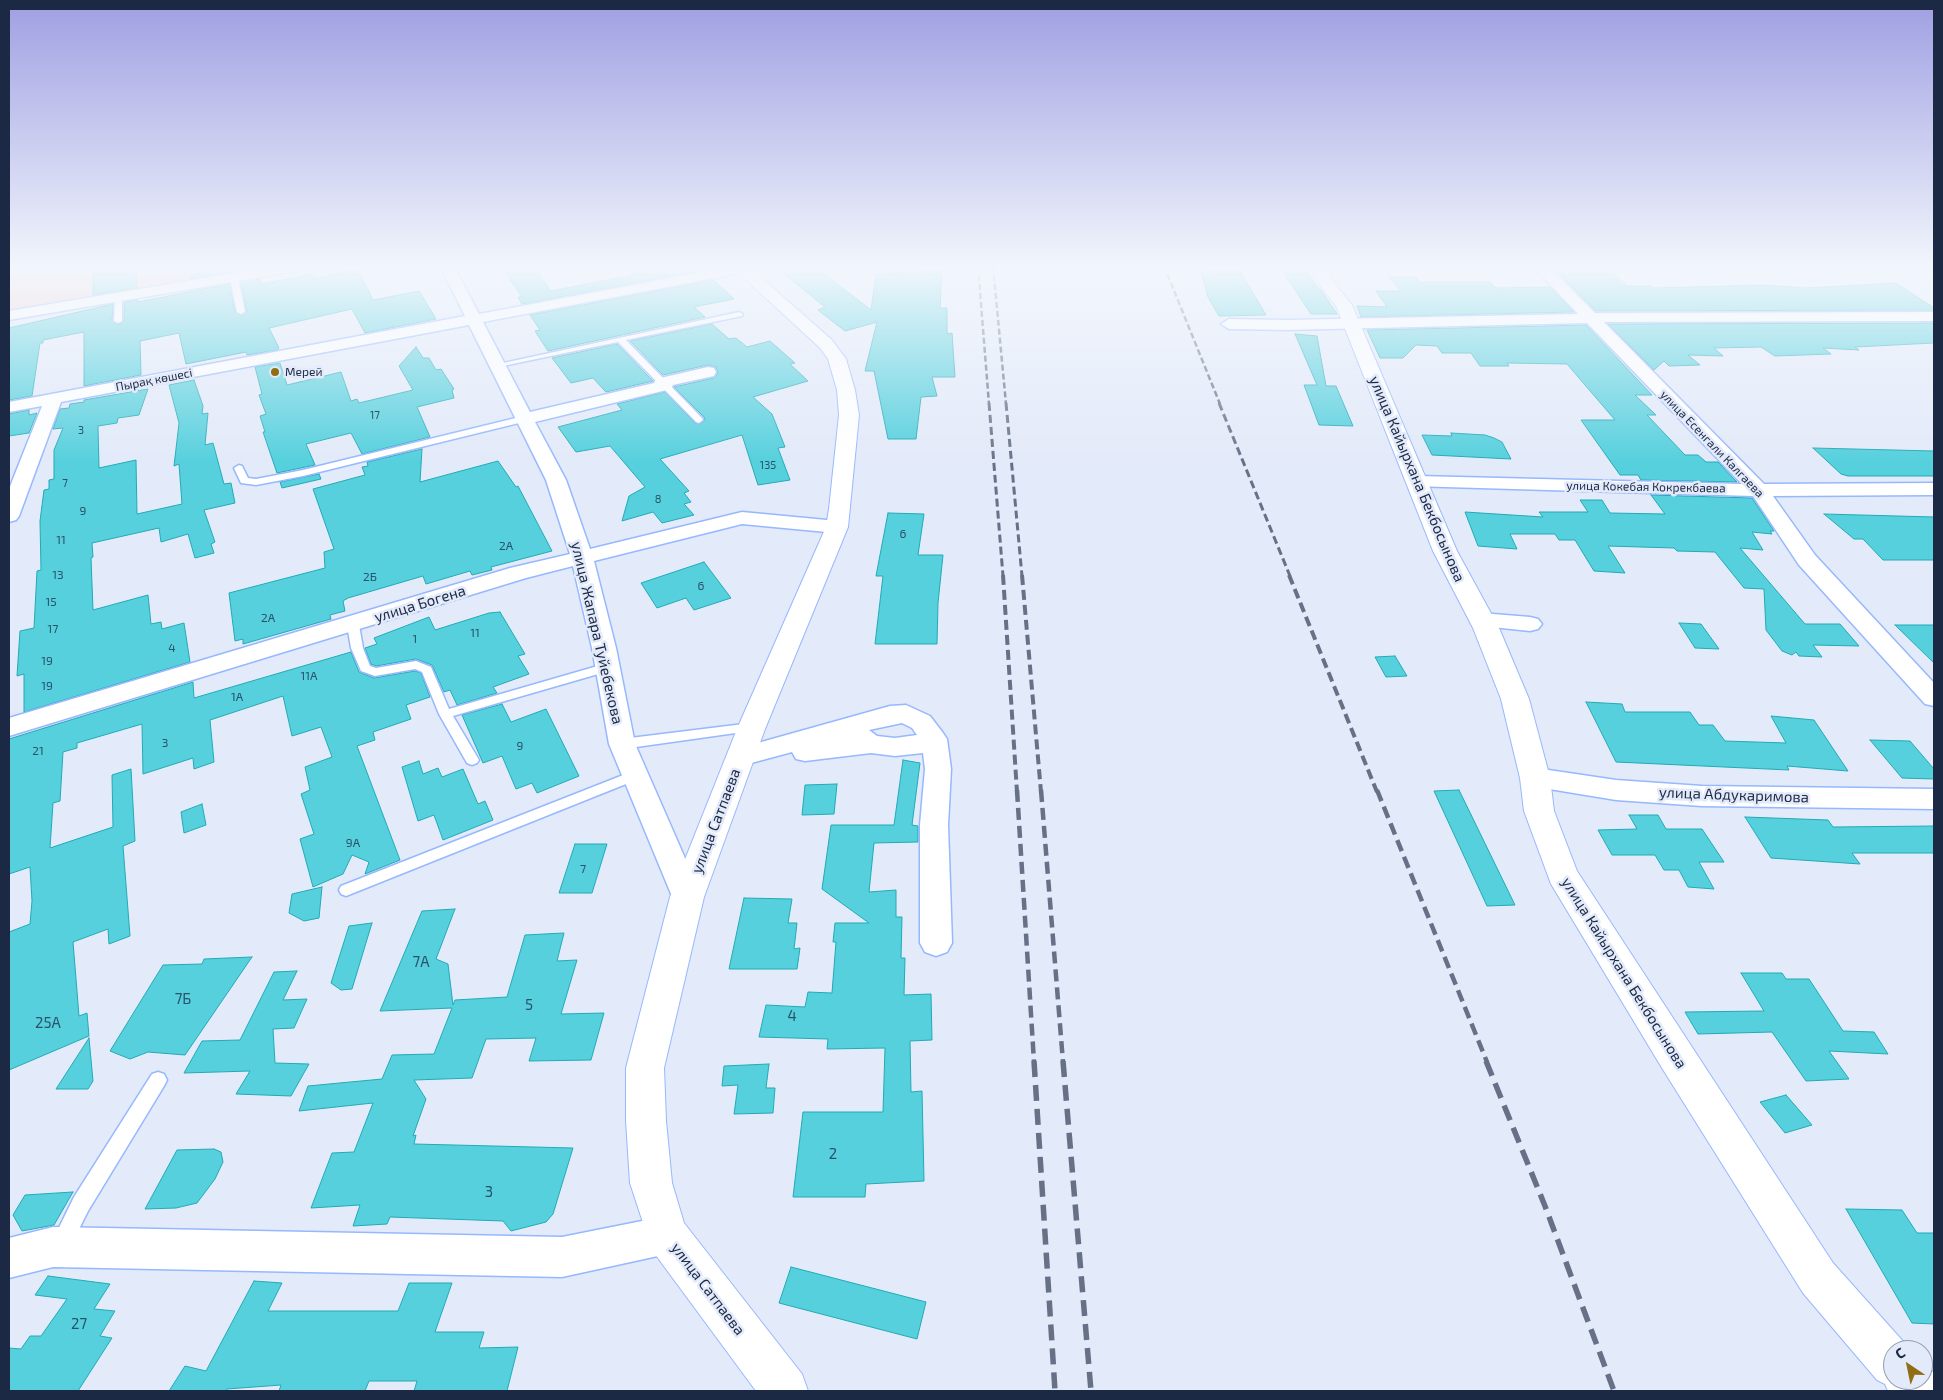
<!DOCTYPE html>
<html>
<head>
<meta charset="utf-8">
<style>
	body { margin:0 }
	#map { position:relative; width:1943px; height:1400px; overflow:hidden; background:#e3eaf9; font-family:"Exo 2",sans-serif }
	canvas { display:block }
	.frame { position:absolute; inset:0; border:10px solid #1c2945; pointer-events:none }
	.north { position:absolute; left:1883px; top:1340px; width:50px; height:50px; box-sizing:border-box; background:#e3eaf9; border:1px solid #939db1; border-radius:50%; rotate:326deg; font-size:14px; font-weight:700; line-height:20px; text-align:center; color:#1c2945 }
	.north::after { content:''; display:block; margin:auto; width:18px; height:22px; background:#916e14; clip-path:polygon(50% 0,100% 100%,50% 72%,0 100%) }
</style>
</head>
<body>
<div id="map">
<canvas width="1943" height="1400"></canvas>
<div class="frame"></div>
<div class="north">С</div>
</div>
<script>
const g = document.querySelector('canvas').getContext('2d');
g.lineJoin = 'round';
function fillPath(path, color) {
  g.fillStyle = color;
  g.fill(path, 'evenodd');
}
function poly(rows) {
  const path = new Path2D();
  for (const r of rows) {
    path.moveTo(r[0], r[1]);
    for (let i = 2; i < r.length; i += 2) path.lineTo(r[i], r[i + 1]);
  }
  return path;
}
function stroke(path, color, width, dash) {
  g.strokeStyle = color;
  g.lineWidth = width;
  g.lineCap = dash ? 'butt' : 'round';
  g.setLineDash(dash || []);
  g.stroke(path);
}
function write(font, color, halo, rows, align = 'center') {
  g.font = font + ' "Exo 2",sans-serif';
  g.lineWidth = 5;
  g.setLineDash([]);
  g.textBaseline = 'middle';
  g.strokeStyle = halo;
  g.fillStyle = color;
  for (const [text, x, y, turn = 0] of rows) {
    g.save();
    g.translate(x, y);
    g.rotate((+turn || 0) * Math.PI / 180);
    g.textAlign = isNaN(turn) ? turn : align;
    if (halo) g.strokeText(text, 0, 0);
    g.fillText(text, 0, 0);
    g.restore();
  }
}
const green = poly([
	[9,266,289,266,9,313]
]);
const building = poly([
	[94,266,136,266,137,288,93,295,94,266],
	[240,266,256,268,191,279,190,275,240,266],
	[501,266,534,266,551,291,633,275,624,266,698,266,703,270,522,304,518,297,522,297,501,266],
	[774,266,814,266,871,310,876,274,942,271,940,308,947,308,947,334,952,333,955,377,932,377,937,396,921,397,916,439,888,439,874,371,865,371,877,322,845,331,818,310,825,307,774,266],
	[1279,266,1304,266,1316,286,1321,290,1337,314,1311,314,1279,266],
	[1551,266,1605,266,1627,286,1650,286,1653,288,1761,285,1807,288,1896,283,1934,308,1934,310,1596,311,1551,266],
	[358,270,373,300,419,291,436,319,365,333,352,309,269,328,279,348,277,350,247,355,246,352,186,364,179,333,140,341,141,375,84,386,84,332,43,340,43,343,40,343,32,396,9,400,9,328,113,304,112,321,119,325,124,321,124,302,138,300,138,302,229,284,235,312,242,316,247,312,241,282,260,279,261,284,312,274,314,278,358,270],
	[1240,271,1266,315,1219,316,1208,297,1201,272,1240,271],
	[1388,276,1414,276,1420,282,1490,282,1496,288,1550,287,1574,312,1361,317,1357,306,1387,307,1376,291,1401,291,1388,276],
	[714,280,734,299,694,307,705,317,548,351,535,331,540,330,530,315,714,280],
	[1934,323,1934,343,1855,347,1859,350,1823,348,1831,354,1775,356,1761,347,1714,348,1723,356,1688,355,1700,365,1669,366,1664,361,1654,370,1608,324,1934,323],
	[712,324,729,339,736,338,747,347,770,341,795,363,790,364,808,381,753,397,772,414,785,447,778,448,790,480,758,485,742,435,660,459,689,491,684,493,691,502,684,504,694,515,662,523,653,512,622,521,629,496,645,487,610,446,576,452,558,427,622,410,617,404,665,392,695,423,700,424,705,420,704,417,674,387,714,378,718,373,716,367,708,365,663,375,630,341,712,324],
	[1586,325,1652,395,1635,395,1656,415,1647,415,1685,455,1698,455,1706,462,1718,462,1737,482,1641,480,1638,475,1620,475,1581,420,1615,420,1567,364,1507,363,1509,366,1480,366,1471,353,1442,353,1437,346,1416,345,1403,358,1380,358,1367,330,1586,325],
	[1295,334,1317,336,1326,386,1336,386,1353,426,1319,425,1304,385,1317,385,1295,334],
	[617,344,653,381,606,392,593,378,571,383,552,358,617,344],
	[416,347,423,358,429,358,436,370,441,369,454,389,452,390,454,398,417,407,430,437,362,454,351,433,306,444,315,465,277,473,263,432,265,432,260,416,266,414,259,395,262,394,255,367,280,363,287,385,341,372,351,401,357,399,359,403,413,390,399,366,416,347],
	[194,380,203,406,202,414,208,413,205,445,213,443,224,484,231,483,235,503,204,510,215,542,211,544,214,553,195,558,188,534,161,542,159,528,92,543,93,557,91,558,93,610,148,595,151,624,161,622,162,629,184,623,190,662,24,712,24,674,17,676,20,631,34,628,37,571,41,570,40,521,44,490,49,489,49,480,54,479,54,450,63,428,53,429,60,409,69,408,70,404,84,402,84,400,148,389,139,415,118,418,117,423,98,426,99,468,136,460,137,514,182,504,179,464,174,466,179,423,169,385,194,380],
	[29,410,29,415,37,413,29,433,9,436,9,414,29,410],
	[1451,433,1485,435,1494,438,1502,442,1511,459,1432,455,1422,435,1452,436,1451,433],
	[1813,448,1934,451,1934,476,1848,476,1841,474,1813,448],
	[422,449,420,482,498,461,516,487,518,486,552,551,491,567,492,570,472,575,470,571,426,584,423,576,348,598,343,601,345,611,330,615,331,619,243,644,243,639,235,641,229,593,325,568,324,552,334,549,313,489,365,475,362,467,368,466,367,462,422,449],
	[319,474,321,479,282,488,280,482,319,474],
	[1651,495,1752,498,1774,531,1770,531,1772,534,1752,532,1763,550,1740,548,1805,624,1840,624,1859,646,1813,645,1822,657,1799,656,1796,652,1792,655,1782,651,1766,630,1764,589,1744,588,1715,552,1677,551,1674,548,1608,546,1625,573,1594,571,1575,540,1559,540,1555,534,1510,534,1517,549,1478,546,1465,512,1543,517,1539,512,1588,512,1580,500,1602,500,1610,513,1665,514,1651,495],
	[888,513,924,514,918,555,943,555,938,603,937,644,875,644,883,576,876,576,888,513],
	[1824,514,1934,517,1934,560,1883,560,1863,539,1854,539,1824,514],
	[704,562,731,598,694,610,686,598,657,608,641,583,704,562],
	[500,612,525,654,518,656,529,674,493,687,497,693,457,705,450,690,444,692,432,665,416,659,376,666,371,664,365,648,377,644,374,638,429,617,435,630,489,613,500,612],
	[1679,623,1701,624,1719,649,1695,648,1679,623],
	[1895,625,1934,625,1934,663,1895,625],
	[351,652,359,672,374,678,415,671,421,673,430,697,406,705,411,719,373,732,375,740,357,746,400,860,365,874,369,862,352,855,343,874,313,887,300,839,314,834,301,794,310,790,305,767,332,757,321,727,292,736,283,696,210,720,214,762,194,769,193,758,143,774,142,724,77,743,77,748,63,752,60,801,53,803,50,848,113,827,112,775,131,769,135,841,123,846,130,936,109,944,108,929,73,942,79,1016,87,1013,89,1036,9,1070,9,932,30,924,32,901,30,867,9,874,9,739,193,682,194,698,351,652],
	[1395,656,1407,676,1386,677,1375,657,1395,656],
	[1586,702,1622,704,1625,712,1690,712,1699,725,1713,725,1725,741,1786,743,1771,716,1814,720,1848,771,1787,766,1789,770,1616,762,1586,702],
	[502,704,511,722,546,709,579,776,537,793,532,783,516,789,502,756,483,763,462,715,502,704],
	[1870,740,1910,741,1934,769,1934,779,1902,778,1870,740],
	[903,760,920,763,912,825,918,826,918,842,874,843,869,892,896,890,896,917,902,917,901,958,905,958,904,995,931,994,932,1040,910,1041,911,1092,922,1091,924,1181,866,1184,865,1197,793,1197,803,1112,883,1112,885,1048,827,1049,828,1039,759,1037,766,1005,805,1007,808,992,832,993,836,942,833,942,835,923,869,923,822,889,831,825,894,825,903,760],
	[419,761,423,774,438,768,442,777,463,769,478,804,485,801,493,820,443,840,434,815,418,821,402,767,419,761],
	[837,784,834,814,802,815,805,785,837,784],
	[1459,790,1515,905,1487,906,1434,791,1459,790],
	[202,804,206,825,184,833,181,812,202,804],
	[1629,815,1658,815,1666,829,1702,829,1724,862,1699,862,1714,889,1688,887,1679,870,1664,870,1655,855,1612,855,1598,830,1637,829,1629,815],
	[1745,817,1828,820,1833,827,1934,826,1934,853,1852,853,1860,864,1771,858,1745,817],
	[575,844,607,844,592,893,559,893,575,844],
	[322,887,319,918,304,921,289,913,292,894,322,887],
	[744,898,792,899,788,923,797,923,794,949,800,948,797,969,729,969,744,898],
	[455,909,436,959,448,964,453,1005,455,1000,507,997,525,935,564,933,557,961,577,960,561,1014,604,1013,591,1060,529,1061,536,1038,486,1039,472,1078,414,1080,426,1099,413,1136,416,1135,414,1144,573,1148,553,1214,546,1222,511,1231,503,1221,390,1217,387,1224,353,1226,360,1205,311,1208,332,1153,354,1152,373,1103,299,1111,308,1086,382,1079,392,1055,434,1054,452,1008,380,1011,422,911,455,909],
	[372,923,352,989,341,990,331,983,349,926,372,923],
	[252,957,185,1055,148,1052,130,1059,110,1051,163,965,202,964,204,959,252,957],
	[297,971,283,1000,307,999,294,1028,273,1029,275,1063,309,1064,291,1096,236,1094,250,1071,184,1073,202,1041,240,1040,274,972,297,971],
	[1741,973,1782,973,1786,979,1809,979,1843,1031,1874,1032,1888,1054,1829,1051,1849,1079,1806,1081,1772,1032,1698,1034,1685,1012,1764,1011,1741,973],
	[89,1038,93,1081,88,1089,56,1089,89,1038],
	[769,1064,766,1088,775,1088,773,1113,734,1114,738,1085,722,1086,724,1066,769,1064],
	[1786,1095,1812,1125,1785,1133,1760,1102,1786,1095],
	[214,1149,221,1152,223,1162,215,1179,197,1203,176,1208,145,1209,177,1150,214,1149],
	[73,1192,54,1225,22,1231,13,1215,25,1195,73,1192],
	[1846,1209,1902,1210,1917,1233,1934,1233,1934,1324,1912,1323,1846,1209],
	[791,1267,926,1302,917,1339,779,1303,791,1267],
	[48,1276,110,1284,94,1309,115,1311,100,1336,112,1338,78,1391,9,1391,9,1348,21,1349,30,1336,41,1336,67,1299,35,1295,48,1276],
	[254,1281,282,1283,268,1311,398,1311,409,1283,452,1283,435,1332,484,1332,479,1348,518,1347,507,1391,414,1391,417,1381,369,1381,365,1391,279,1391,281,1385,227,1389,226,1391,169,1391,185,1366,206,1371,254,1281]
]);
const lane = poly([
	[234,276,238,278,245,312,241,314,237,312,230,278,234,276],
	[115,296,122,298,122,321,118,323,114,321,115,296],
	[739,312,743,314,742,316,626,340,702,418,703,420,699,423,696,422,618,342,498,367,494,365,739,312],
	[524,416,528,419,527,421,303,476,256,485,241,483,234,468,239,465,242,466,248,478,256,479,303,470,524,416],
	[353,621,359,625,363,648,370,666,376,668,416,661,431,667,449,709,608,663,614,667,612,670,453,716,479,760,477,763,472,765,467,763,439,714,422,672,415,669,375,676,361,671,351,648,347,625,353,621],
	[752,723,758,727,757,730,622,749,615,744,622,739,752,723],
	[636,770,641,772,643,775,641,778,346,896,341,894,339,890,341,886,636,770],
	[158,1072,164,1074,167,1080,164,1086,88,1211,69,1249,62,1252,55,1249,52,1242,74,1197,152,1074,158,1072]
]);
const street = poly([
	[277,266,309,266,302,270,9,320,9,311,277,266],
	[440,266,454,266,479,314,735,266,746,266,748,269,741,273,483,322,530,412,654,383,656,379,708,367,714,368,716,372,714,376,673,385,671,389,535,422,566,480,590,549,742,512,837,521,844,523,847,527,844,531,837,533,742,524,594,561,616,648,635,744,702,897,698,906,687,909,676,906,609,744,592,648,573,566,526,578,9,736,9,718,510,568,570,554,546,480,469,325,61,402,19,516,16,520,9,522,9,489,42,406,9,412,9,402,465,316,440,266],
	[1533,266,1548,266,1595,313,1934,312,1934,321,1604,322,1764,484,1934,483,1934,495,1773,496,1815,555,1934,683,1934,706,1925,704,1799,565,1753,496,1411,486,1408,482,1411,478,1418,476,1742,484,1587,323,1287,330,1229,329,1221,324,1229,319,1287,320,1578,314,1533,266],
	[1481,613,1530,617,1538,619,1542,624,1538,629,1530,631,1473,625,1470,620,1473,615,1481,613],
	[906,705,930,716,943,733,947,739,951,769,948,825,952,943,947,952,936,956,925,952,920,943,920,825,925,769,923,753,895,756,871,753,805,761,796,759,792,752,740,766,731,764,727,757,731,750,740,748,890,706,906,705],
	[902,723,912,728,917,735,895,738,877,736,869,730,902,723],
	[1535,768,1616,780,1702,786,1934,789,1934,809,1702,806,1616,800,1525,785,1522,778,1525,771,1535,768],
	[667,1216,681,1221,686,1235,681,1249,667,1254,562,1277,53,1267,9,1278,9,1238,53,1227,562,1237,667,1216]
]);
const secondary = poly([
	[731,266,748,266,832,340,846,359,855,390,859,415,848,527,765,729,704,897,664,1068,666,1121,672,1183,684,1223,802,1374,808,1391,756,1391,652,1250,630,1183,626,1121,626,1068,670,897,737,729,826,527,829,509,839,415,837,390,828,359,820,348,731,266],
	[1311,266,1327,266,1334,283,1352,305,1457,551,1499,628,1529,699,1550,778,1554,811,1577,871,1833,1263,1909,1348,1910,1350,1893,1350,1893,1380,1923,1380,1923,1363,1934,1373,1934,1391,1888,1391,1885,1384,1877,1380,1803,1293,1662,1068,1551,884,1524,811,1520,778,1501,699,1473,628,1433,551,1336,306,1319,284,1311,266]
]);
const railFar4 = poly([
	[978,266,989,404],
	[993,266,1006,404],
	[1164,266,1220,404]
]);
const railFar3 = poly([
	[989,403,1003,576],
	[1006,403,1022,576],
	[1219,403,1290,576]
]);
const railFar2 = poly([
	[1003,575,1017,792],
	[1022,575,1041,792],
	[1289,575,1377,792]
]);
const railFar1 = poly([
	[1017,790,1034,1062],
	[1041,790,1063,1062],
	[1377,790,1487,1062]
]);
const rail = poly([
	[1034,1061,1055,1391],
	[1063,1061,1091,1391],
	[1486,1061,1545,1206,1614,1391]
]);
const markers = [
	[275,372,5,"#916e14"]
];
const farNumbernames = [
	["17",375,415],
	["3",81,430],
	["135",768,465],
	["7",65,483],
	["8",658,499]
];
const farPoinames = [
	["Мерей",285,372]
];
const farStreetnames = [
	["Пырақ көшесі",154,380,-11],
	["улица Есенгали Калгаева",1712,444,46],
	["улица Кокебая Кокрекбаева",1646,487,1]
];
const numberNames = [
	["9",83,511],
	["6",903,534],
	["11",61,540],
	["2А",506,546],
	["13",58,575],
	["2Б",370,577],
	["6",701,586],
	["15",51,602],
	["2А",268,618],
	["17",53,629],
	["11",475,633],
	["1",415,639],
	["4",172,648],
	["19",47,661],
	["11А",309,676],
	["19",47,686],
	["1А",237,697],
	["3",165,743],
	["9",520,746],
	["21",38,751],
	["9А",353,843],
	["7",583,869]
];
const streetNames = [
	["улица Кайырхана Бекбосынова",1417,479,67],
	["улица Богена",420,604,-17],
	["улица Жапара Туйебекова",597,633,77],
	["улица Абдукаримова",1734,795,2],
	["улица Сатпаева",716,821,-69],
	["улица Кайырхана Бекбосынова",1624,973,58],
	["улица Сатпаева",708,1289,53]
];
const nearNumbernames = [
	["7А",421,962],
	["7Б",183,999],
	["5",529,1005],
	["4",792,1016],
	["25А",48,1023],
	["2",833,1154],
	["3",489,1192],
	["27",79,1324]
];
fillPath(green, '#f4ceca');
fillPath(building, '#56d0dd');
stroke(building, '#21aab6', 1);
stroke(lane, '#96b8ff', 3);
stroke(street, '#96b8ff', 3);
stroke(secondary, '#96b8ff', 2);
fillPath(lane, '#fff');
fillPath(street, '#fff');
fillPath(secondary, '#fff');
stroke(railFar4, '#667188', 2.5, [6, 3]);
stroke(railFar3, '#667188', 3, [8, 4]);
stroke(railFar2, '#667188', 4, [10, 5]);
stroke(railFar1, '#667188', 4.5, [12, 6]);
stroke(rail, '#667188', 5.5, [16, 8]);
const sky = g.createLinearGradient(0, 0, 0, 462);
sky.addColorStop(0, '#9f9fe2');
sky.addColorStop(0.58, '#f2f6fc');
sky.addColorStop(1, '#f2f6fc00');
g.fillStyle = sky;
g.fillRect(0, 0, 1943, 462);
for (const [x, y, r, color] of markers) {
  const dot = new Path2D();
  dot.arc(x, y, r, 0, 2 * Math.PI);
  g.fillStyle = color;
  g.fill(dot);
  stroke(dot, '#e3eaf9', 2);
}
write('11px', '#2a536b', null, farNumbernames);
write('12px', '#1c2945', '#e3eaf9', farPoinames, 'left');
write('12px', '#1c2945', '#e3eaf9', farStreetnames);
write('12px', '#2a536b', null, numberNames);
write('15px', '#1c2945', '#e3eaf9', streetNames);
write('15px', '#2a536b', null, nearNumbernames);
</script>
</body>
</html>
